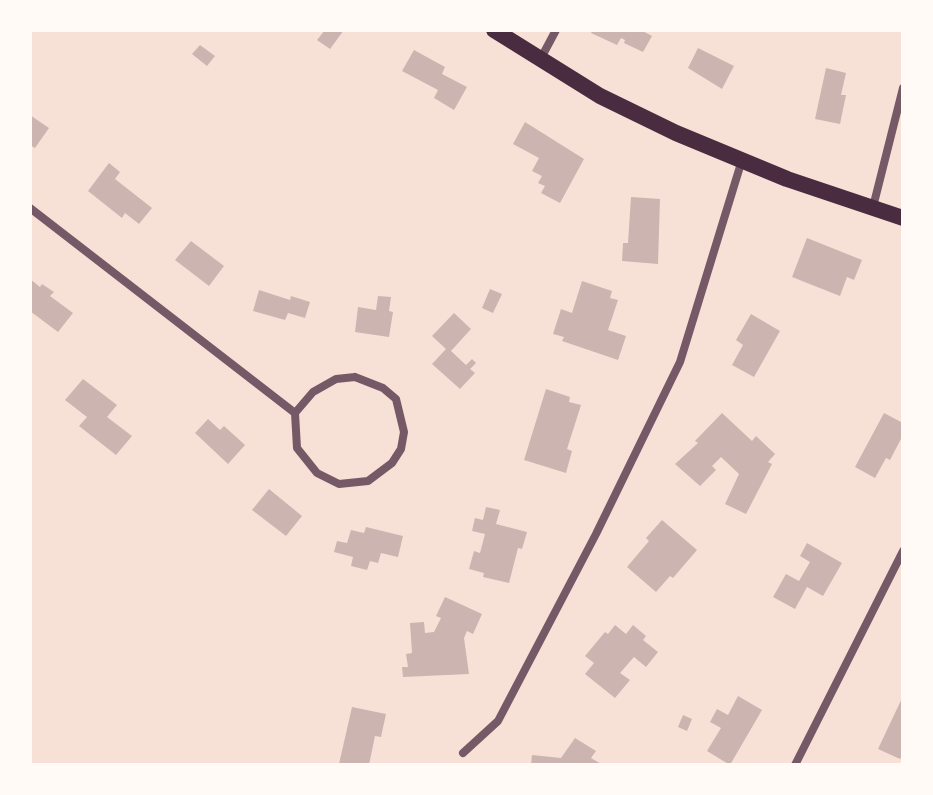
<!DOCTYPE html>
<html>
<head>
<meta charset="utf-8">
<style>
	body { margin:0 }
	#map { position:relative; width:933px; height:795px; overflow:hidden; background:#f7e1d7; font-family:"Nunito Sans",sans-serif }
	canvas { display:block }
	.frame { position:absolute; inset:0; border:32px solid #fffaf5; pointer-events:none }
</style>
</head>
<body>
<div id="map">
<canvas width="933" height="795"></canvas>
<div class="frame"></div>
</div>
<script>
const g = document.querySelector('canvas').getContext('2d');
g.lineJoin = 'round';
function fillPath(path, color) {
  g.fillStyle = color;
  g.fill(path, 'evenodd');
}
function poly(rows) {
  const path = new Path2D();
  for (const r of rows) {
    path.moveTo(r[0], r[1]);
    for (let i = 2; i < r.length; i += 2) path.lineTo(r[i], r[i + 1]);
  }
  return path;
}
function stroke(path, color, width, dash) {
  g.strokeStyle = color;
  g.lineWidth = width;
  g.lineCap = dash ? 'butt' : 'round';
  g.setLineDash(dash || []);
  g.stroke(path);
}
const building = poly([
	[325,30,344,30,330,49,317,40],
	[593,30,641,30,652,36,643,52,624,43,625,40,621,38,617,45,591,33],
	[200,45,215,56,207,66,192,54],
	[698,48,734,66,722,89,688,68],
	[414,50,445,67,442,74,467,87,454,110,434,98,438,90,402,71],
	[826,68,846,73,841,95,846,95,840,124,815,119],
	[30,115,49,128,35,148,30,145],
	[525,122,584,159,560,203,541,193,545,186,538,183,542,176,532,171,539,158,513,144],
	[109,163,120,172,115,179,152,208,139,224,125,213,122,218,88,191],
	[631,197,660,199,658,264,622,261,623,243,628,243],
	[807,238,862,260,854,280,847,277,840,296,792,277],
	[191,241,224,266,209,286,175,260],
	[30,279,40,287,42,284,54,292,50,296,73,313,58,332,30,311],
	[582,281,612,291,610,298,618,300,608,330,626,336,618,360,562,341,564,337,553,334,561,309,572,313],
	[490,289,502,294,493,313,482,308],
	[259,290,290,300,291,296,310,302,305,318,288,313,285,320,253,311],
	[378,296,391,297,389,311,393,312,389,337,355,332,358,307,376,310],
	[454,313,471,329,451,351,466,365,472,359,476,363,470,369,475,373,460,389,432,364,446,349,432,336],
	[751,314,780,331,754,377,732,365,743,345,736,340],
	[83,379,117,405,107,417,132,436,116,455,79,426,87,417,65,400],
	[546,389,570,397,569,402,581,405,567,449,572,451,566,473,524,460],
	[722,413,752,441,756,436,775,454,768,462,772,464,746,514,725,504,739,474,721,457,712,466,716,470,700,486,675,464,698,443,695,441],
	[884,413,903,423,903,435,890,460,886,458,875,478,855,467],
	[208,419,220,430,224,426,245,445,228,464,195,433],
	[269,489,302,516,286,536,252,510],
	[486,507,500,510,496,524,527,532,522,549,518,548,509,583,483,577,484,573,469,569,474,551,480,553,485,534,472,531,475,518,483,520],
	[662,520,697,550,673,578,670,576,656,592,627,567,649,541,646,538],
	[366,527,403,536,398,557,381,553,378,563,370,561,367,570,351,566,353,557,334,552,337,541,347,543,351,530,364,533],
	[807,543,842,563,823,596,807,587,795,609,773,597,786,574,799,581,810,562,800,556],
	[445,597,482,614,473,634,467,631,464,638,469,674,403,677,402,667,408,667,406,654,412,653,410,623,424,622,425,633,434,632,441,618,436,616],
	[615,625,626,634,633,625,646,636,643,640,658,652,646,667,634,657,620,673,630,680,615,698,585,674,594,663,585,656,605,632,608,634],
	[738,696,762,710,730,765,707,751,721,728,710,722,717,709,728,715],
	[903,696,903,753,900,759,878,749],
	[352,707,386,714,381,737,375,736,369,765,339,764],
	[683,715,692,719,687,731,678,727],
	[575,738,596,751,591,758,603,765,531,765,532,755,561,758]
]);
const minor = poly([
	[540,60,556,30],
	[873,207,903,88],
	[30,208,295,413],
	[355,377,383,388,396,399,404,432,401,449,392,463,368,481,339,484,317,473,297,448,295,413,313,392,336,379,355,377],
	[463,753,498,721,596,534,680,362,742,160],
	[795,765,903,551]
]);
const secondary = poly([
	[494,30,600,96,676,133,787,179,903,218]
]);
fillPath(building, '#ccb4b1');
stroke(minor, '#755966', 8);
stroke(secondary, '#4a2c40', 16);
</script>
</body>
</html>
